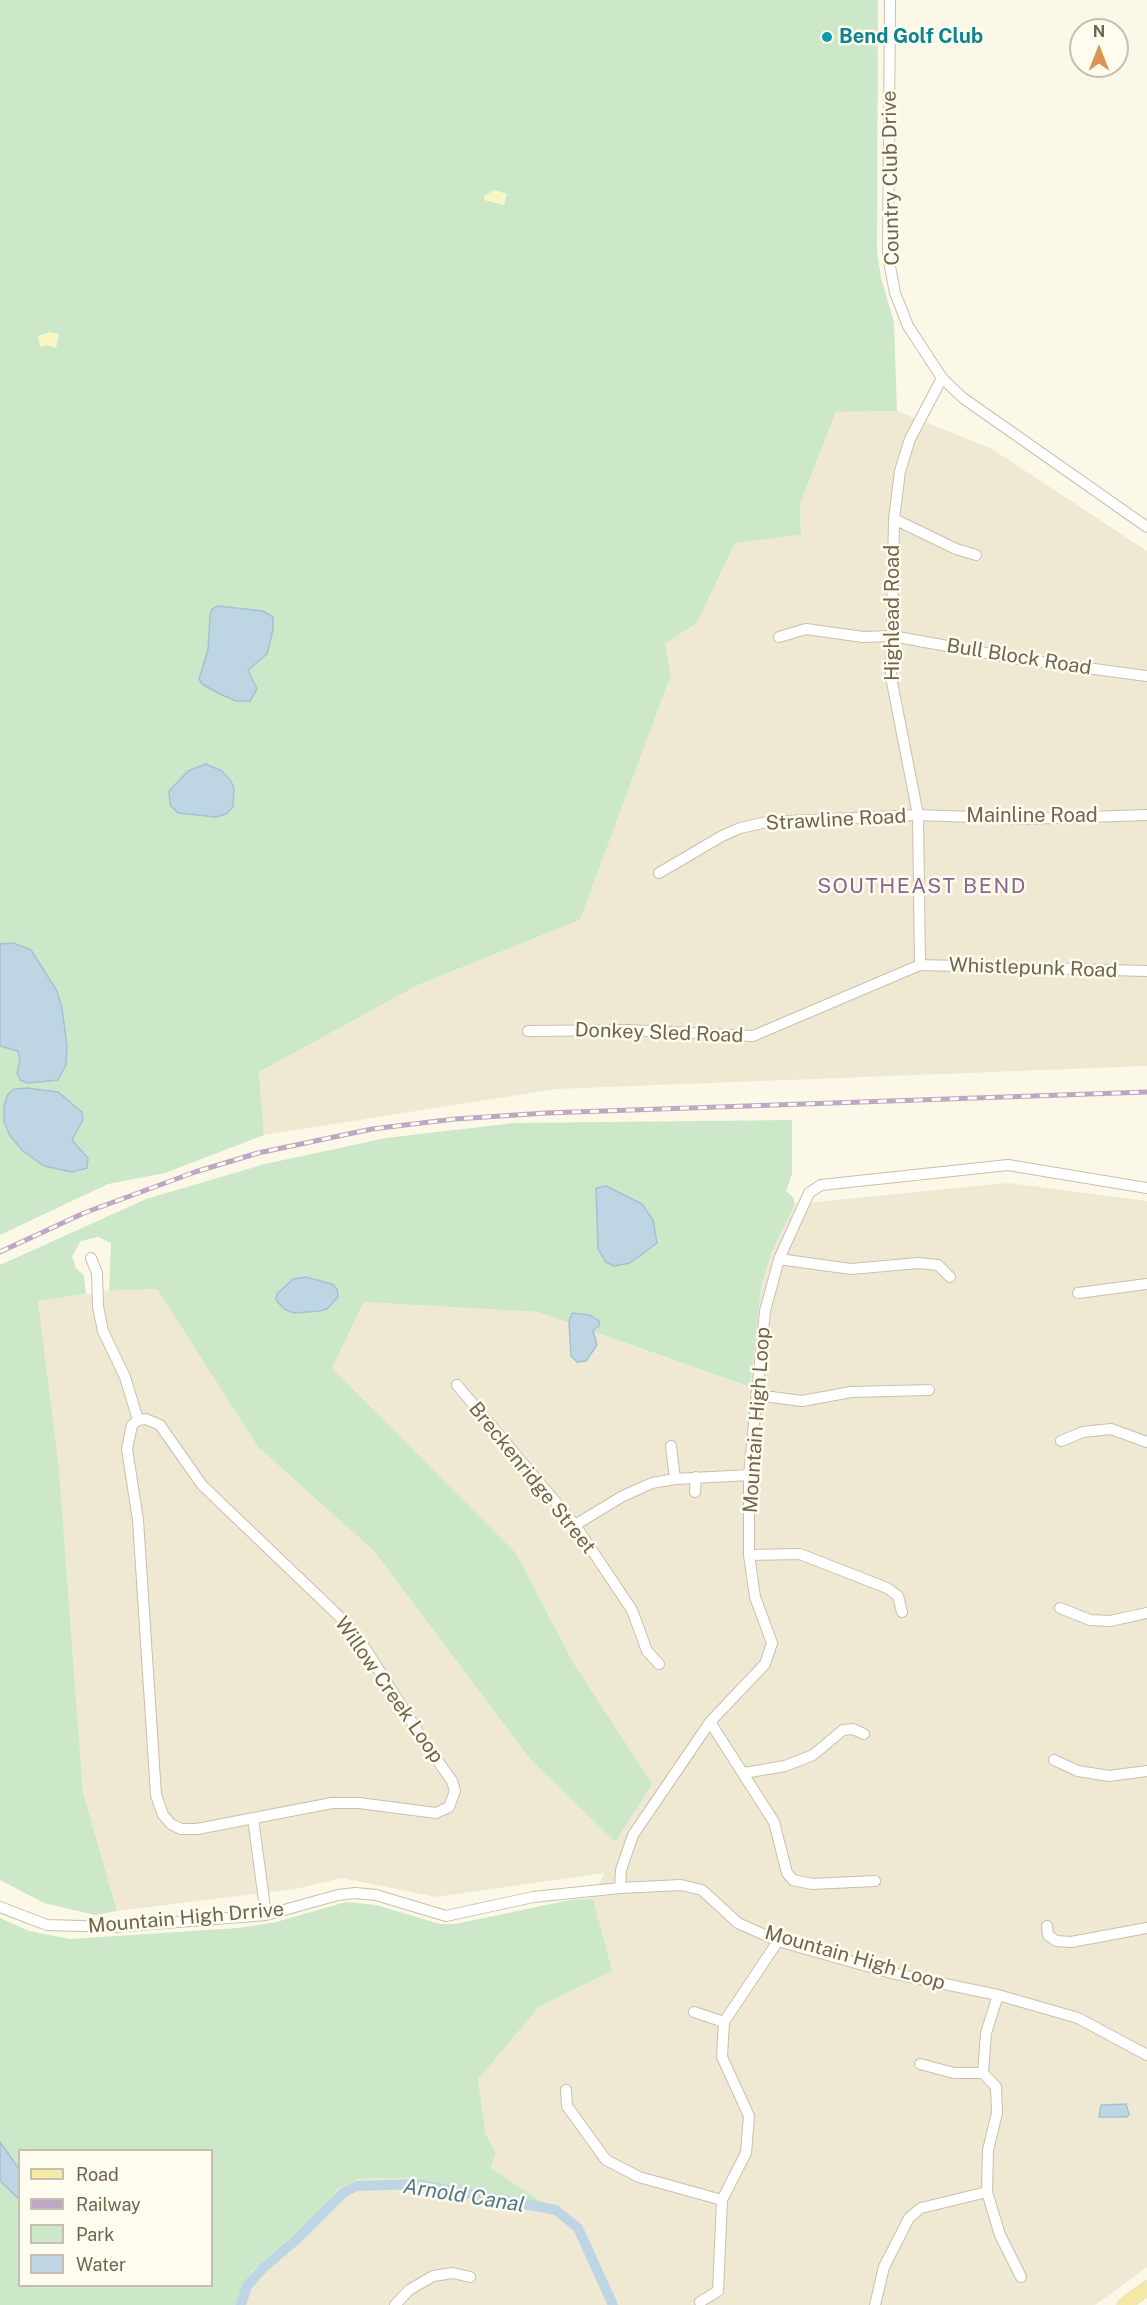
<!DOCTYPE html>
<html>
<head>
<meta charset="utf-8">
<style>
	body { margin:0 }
	#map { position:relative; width:1147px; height:2305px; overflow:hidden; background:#fbf8e8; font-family:"Public Sans",sans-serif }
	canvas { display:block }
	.legend { position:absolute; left:18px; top:2149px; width:195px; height:138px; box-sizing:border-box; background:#fefbef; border:2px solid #c6bfaf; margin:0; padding:8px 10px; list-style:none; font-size:18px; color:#73644e }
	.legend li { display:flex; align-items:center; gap:12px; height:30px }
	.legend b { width:30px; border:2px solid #c6bfaf }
	.north { position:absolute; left:1069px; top:18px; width:60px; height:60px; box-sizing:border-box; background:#fefbef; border:2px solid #c6bfaf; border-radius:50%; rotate:0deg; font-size:16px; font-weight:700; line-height:24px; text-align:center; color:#73644e }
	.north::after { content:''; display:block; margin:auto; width:21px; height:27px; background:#db9457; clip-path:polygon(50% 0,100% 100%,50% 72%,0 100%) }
</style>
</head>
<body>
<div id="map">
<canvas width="1147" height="2305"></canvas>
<ul class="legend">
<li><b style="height:8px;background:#f4eaa6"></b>Road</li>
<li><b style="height:8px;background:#bea7c4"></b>Railway</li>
<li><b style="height:16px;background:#cde8c8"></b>Park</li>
<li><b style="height:16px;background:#bed5e3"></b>Water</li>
</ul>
<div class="north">N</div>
</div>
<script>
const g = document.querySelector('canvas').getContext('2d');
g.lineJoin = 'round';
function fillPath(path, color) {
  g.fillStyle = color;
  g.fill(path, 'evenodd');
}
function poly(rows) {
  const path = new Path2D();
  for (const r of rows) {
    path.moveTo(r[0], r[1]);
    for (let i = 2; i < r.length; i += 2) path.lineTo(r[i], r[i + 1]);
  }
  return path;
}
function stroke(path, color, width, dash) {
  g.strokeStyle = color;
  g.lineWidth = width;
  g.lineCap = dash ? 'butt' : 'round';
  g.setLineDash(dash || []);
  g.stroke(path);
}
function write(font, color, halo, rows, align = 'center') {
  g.font = font + ' "Public Sans",sans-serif';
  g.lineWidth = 5;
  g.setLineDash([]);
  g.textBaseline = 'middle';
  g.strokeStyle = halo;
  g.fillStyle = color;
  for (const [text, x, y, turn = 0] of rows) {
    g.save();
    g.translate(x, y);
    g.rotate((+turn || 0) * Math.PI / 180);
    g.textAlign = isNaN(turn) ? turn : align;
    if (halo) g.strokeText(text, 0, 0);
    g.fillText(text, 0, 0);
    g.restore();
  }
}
const residential = poly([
	[897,411,992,449,1147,551,1147,1066,556,1089,264,1135,259,1072,418,985,580,920,671,675,665,644,697,623,735,543,801,535,800,504,836,412],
	[1008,1183,1147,1201,1147,2267,1095,2305,236,2305,252,2271,316,2215,338,2189,359,2179,413,2178,543,2203,491,2168,496,2152,486,2135,478,2078,540,2006,611,1971,593,1898,604,1873,435,1897,342,1878,295,1889,117,1911,83,1792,59,1468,38,1301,109,1291,157,1289,258,1447,375,1552,531,1760,615,1842,574,1664,516,1553,332,1368,364,1302,538,1312,749,1387,761,1288,771,1254,795,1204]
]);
const green = poly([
	[0,0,878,0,877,251,881,278,894,322,897,411,836,412,800,504,801,535,735,543,697,623,665,644,671,675,580,920,418,985,259,1072,264,1135,165,1173,108,1184,0,1235],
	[792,1120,792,1174,786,1191,793,1197,795,1204,771,1254,761,1288,750,1387,538,1312,364,1302,332,1368,516,1553,574,1664,652,1784,615,1842,531,1760,375,1552,258,1447,157,1289,109,1291,111,1243,98,1237,81,1241,72,1256,76,1268,84,1276,86,1294,38,1301,59,1468,83,1792,117,1911,95,1915,44,1903,0,1880,0,1265,146,1199,265,1164,386,1138,514,1123],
	[593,1898,612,1971,540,2006,478,2079,486,2135,496,2152,491,2168,545,2204,413,2178,359,2179,338,2189,316,2215,252,2271,236,2305,0,2305,0,1918,29,1931,70,1939,238,1928,276,1922,346,1902,376,1905,440,1924,455,1924,570,1900],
	[20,2150,212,2150,212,2286,20,2286]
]);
const sand = poly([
	[494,190,507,194,504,205,484,200,484,196],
	[50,332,59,334,56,348,46,345,40,347,38,336]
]);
const water = poly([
	[218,606,263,611,273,617,273,630,267,654,248,670,257,689,250,701,236,701,220,694,202,684,199,679,208,650,210,616,212,609,218,606],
	[206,764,222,771,230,780,234,787,233,807,226,814,216,817,178,813,170,805,169,791,188,771,206,764],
	[13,943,31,950,57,991,62,1008,67,1046,66,1065,58,1080,28,1083,20,1080,17,1073,20,1061,18,1051,0,1046,0,944,13,943],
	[27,1088,58,1092,82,1112,83,1120,72,1140,88,1158,87,1168,72,1172,44,1166,23,1151,10,1136,4,1122,4,1105,8,1094,14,1089,27,1088],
	[606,1186,642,1204,653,1220,657,1243,630,1263,614,1266,606,1262,598,1249,596,1188,606,1186],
	[306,1277,332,1284,337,1289,338,1297,327,1309,320,1311,294,1313,284,1309,276,1300,277,1294,293,1279,306,1277],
	[572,1313,590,1315,599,1321,599,1326,593,1330,597,1345,586,1361,577,1362,571,1356,569,1322,572,1313],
	[1126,2104,1129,2114,1127,2117,1099,2117,1101,2105,1126,2104],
	[0,2142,19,2169,19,2199,0,2181,0,2142]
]);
const canal = poly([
	[241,2305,247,2286,263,2268,297,2239,343,2193,357,2186,417,2184,556,2210,578,2228,613,2305]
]);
const minor = poly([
	[890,0,888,256,895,293,908,326,942,378,963,398,1147,527],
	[894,519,956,549,976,555],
	[779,637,806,629,863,637,892,636,1019,659,1147,676],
	[659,873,722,836,740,828,767,822,918,815,1026,819,1147,815],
	[920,965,918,815,891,677,894,519,900,471,910,439,942,378],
	[528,1031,629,1030,753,1036,920,965,1147,971],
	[91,1258,97,1273,98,1307,103,1331,125,1377,138,1420,132,1425,127,1449,138,1520,156,1795,163,1815,171,1824,181,1829,197,1829,332,1803,359,1803,436,1813,449,1807,455,1791,452,1781,425,1743,363,1645,343,1620,202,1485,160,1425,146,1419,138,1420],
	[779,1259,851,1269,918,1263,938,1265,950,1277],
	[1078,1293,1147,1284],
	[457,1385,575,1525,632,1610,647,1651,659,1664],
	[756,1395,802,1401,851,1392,929,1390],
	[1061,1441,1083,1432,1111,1429,1147,1442],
	[671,1446,675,1479],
	[695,1492,696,1477],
	[575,1525,623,1496,652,1483,675,1479,749,1475],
	[749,1555,800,1554,887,1588,898,1596,902,1612],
	[1060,1608,1090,1620,1110,1621,1147,1613],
	[710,1722,774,1822,787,1873,793,1880,812,1884,875,1881],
	[1054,1760,1078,1771,1109,1776,1147,1771],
	[744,1773,785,1766,813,1755,843,1730,853,1729,864,1734],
	[253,1819,266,1915],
	[620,1888,621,1870,633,1835,710,1722,765,1664,772,1643,755,1597,749,1555,749,1475,765,1311,779,1259,809,1193,821,1185,1008,1165,1147,1188],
	[0,1907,47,1925,114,1927,266,1915,338,1895,355,1893,376,1895,446,1916,533,1897,620,1888,681,1885,702,1890,738,1923,778,1941,891,1973,998,1995,1078,2018,1147,2055],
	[1047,1926,1048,1935,1056,1941,1071,1942,1147,1928],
	[998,1995,986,2033,983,2073,996,2087,997,2113,988,2150,987,2192,1000,2235,1021,2277],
	[694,2012,724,2022],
	[920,2064,954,2073,983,2073],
	[566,2090,567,2106,606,2160,639,2177,722,2200],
	[700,2302,718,2291,722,2200,746,2153,749,2116,722,2057,724,2022,778,1941],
	[395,2305,409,2290,433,2276,453,2273,470,2277],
	[875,2305,884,2267,909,2218,921,2208,987,2192]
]);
const major = poly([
	[1124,2305,1147,2288]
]);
const rail = poly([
	[0,1252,84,1213,195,1172,258,1153,372,1129,455,1119,546,1113,1147,1092]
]);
const markers = [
	[827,37,6,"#0f9aa8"]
];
const cultureNames = [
	["Bend Golf Club",839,37]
];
const streetNames = [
	["Country Club Drive",891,178,-91],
	["Highlead Road",893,613,-90],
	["Bull Block Road",1019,657,9],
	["Mainline Road",1032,816],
	["Strawline Road",836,820,-3],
	["Whistlepunk Road",1033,968,2],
	["Donkey Sled Road",659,1033,2],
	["Mountain High Loop",757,1420,-86],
	["Breckenridge Street",532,1478,51],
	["Willow Creek Loop",389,1690,55],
	["Mountain High Drrive",186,1918,-5],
	["Mountain High Loop",855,1958,16]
];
const neighbourhoodNames = [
	["SOUTHEAST BEND",922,887]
];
const waterNames = [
	["Arnold Canal",464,2196,9]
];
fillPath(residential, '#efe9d4');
fillPath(green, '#cde8c8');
fillPath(sand, '#f7f7c6');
fillPath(water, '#bed5e3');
stroke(water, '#a5c2d4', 1.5);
stroke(canal, '#bed5e3', 10);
stroke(minor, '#c9c0ac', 12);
stroke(major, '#dbd7d1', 15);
stroke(minor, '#fff', 10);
stroke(major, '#f4eaa6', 14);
stroke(rail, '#bea7c4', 5);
stroke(rail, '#fefbef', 3, [9]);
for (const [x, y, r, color] of markers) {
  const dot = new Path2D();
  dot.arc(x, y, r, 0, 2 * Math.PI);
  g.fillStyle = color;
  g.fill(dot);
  stroke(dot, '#fefbef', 2);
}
write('bold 20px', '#0d838f', '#fefbef', cultureNames, 'left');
write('20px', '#73644e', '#fefbef', streetNames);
g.letterSpacing = '1.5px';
write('21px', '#8c668f', '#fefbef', neighbourhoodNames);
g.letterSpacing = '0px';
write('italic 21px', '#507892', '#fefbef', waterNames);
</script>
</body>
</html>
